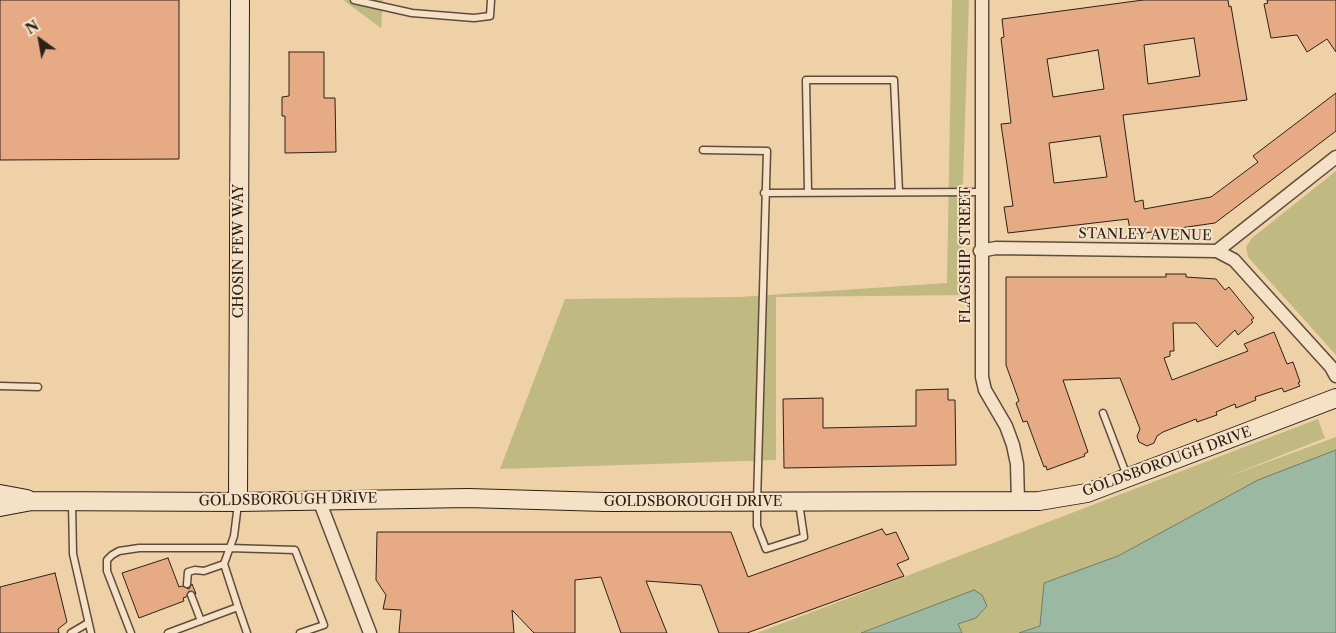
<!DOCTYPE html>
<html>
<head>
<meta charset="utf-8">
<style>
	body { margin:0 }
	#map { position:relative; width:1336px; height:633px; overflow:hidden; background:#efd1a7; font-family:"Libre Caslon Text",serif }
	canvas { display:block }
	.north { position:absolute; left:15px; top:15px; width:50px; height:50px; -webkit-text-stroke:4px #f5e1c6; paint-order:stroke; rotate:328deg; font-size:14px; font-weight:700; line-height:20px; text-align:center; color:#2d201a }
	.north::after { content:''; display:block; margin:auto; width:18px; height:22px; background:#2d201a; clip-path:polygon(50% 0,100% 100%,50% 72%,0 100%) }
</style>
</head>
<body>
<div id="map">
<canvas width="1336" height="633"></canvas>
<div class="north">N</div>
</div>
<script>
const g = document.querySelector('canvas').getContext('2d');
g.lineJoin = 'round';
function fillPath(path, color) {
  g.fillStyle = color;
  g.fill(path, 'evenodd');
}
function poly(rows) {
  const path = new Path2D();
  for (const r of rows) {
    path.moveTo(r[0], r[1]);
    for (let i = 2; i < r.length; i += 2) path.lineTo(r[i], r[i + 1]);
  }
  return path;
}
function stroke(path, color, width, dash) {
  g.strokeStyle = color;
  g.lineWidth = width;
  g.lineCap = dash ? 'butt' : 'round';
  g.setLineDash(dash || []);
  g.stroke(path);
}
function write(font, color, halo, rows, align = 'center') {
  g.font = font + ' "Libre Caslon Text",serif';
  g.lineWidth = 4;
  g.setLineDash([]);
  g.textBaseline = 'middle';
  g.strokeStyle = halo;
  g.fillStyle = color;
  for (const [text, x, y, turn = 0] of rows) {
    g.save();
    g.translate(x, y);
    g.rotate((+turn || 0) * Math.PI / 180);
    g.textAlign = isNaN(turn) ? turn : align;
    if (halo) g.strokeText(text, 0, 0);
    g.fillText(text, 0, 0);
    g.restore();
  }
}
const green = poly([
	[343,0,383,0,381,28],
	[952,0,969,0,961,243,967,295,776,297,776,460,500,469,565,299,739,297,947,283],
	[1336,171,1336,355,1248,257,1246,247,1252,238],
	[1318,419,1325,438,1224,478,1336,437,1336,450,1258,480,1118,556,1044,583,1040,626,1019,633,962,633,958,624,976,618,974,590,860,633,757,633]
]);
const water = poly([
	[1336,450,1336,633,1019,633,1040,626,1044,583,1118,556,1258,480,1336,450],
	[974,590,982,595,987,606,976,618,958,624,962,633,861,633,974,590]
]);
const building = poly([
	[0,0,179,0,179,159,0,160,0,0],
	[1143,0,1228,0,1229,7,1231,6,1247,100,1123,115,1135,202,1143,200,1144,209,1211,197,1258,162,1253,156,1336,93,1336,131,1215,223,1131,235,1128,219,1008,233,1004,207,1013,206,1001,124,1011,123,1001,38,1004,37,1002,19,1143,0],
	[1194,38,1200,76,1148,84,1144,45,1194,38],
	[1098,50,1104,89,1053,97,1047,59,1098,50],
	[1100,136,1107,177,1054,183,1049,143,1100,136],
	[1267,0,1336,0,1336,52,1327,39,1307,52,1297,35,1271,38,1264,4,1268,3,1267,0],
	[289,52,324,52,324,98,335,98,336,152,285,153,285,116,282,116,282,97,289,96,289,52],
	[1166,274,1186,274,1186,277,1216,279,1225,290,1229,287,1254,318,1251,320,1253,322,1238,335,1235,330,1217,347,1196,323,1173,323,1174,351,1170,351,1170,356,1164,358,1172,380,1248,351,1244,344,1274,332,1287,364,1293,362,1300,382,1298,383,1300,386,1284,392,1282,388,1255,397,1256,400,1236,408,1235,404,1216,412,1217,415,1197,422,1196,419,1163,432,1157,436,1154,443,1147,446,1139,442,1137,436,1140,429,1120,378,1063,380,1088,452,1084,454,1085,456,1047,470,1046,466,1044,467,1027,421,1023,422,1016,403,1019,401,1006,365,1006,277,1166,277,1166,274],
	[948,389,948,400,955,400,956,465,784,468,783,399,823,398,823,428,916,426,916,390,948,389],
	[882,529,886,535,896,532,909,559,897,564,904,576,747,633,719,633,701,585,646,581,667,633,621,633,601,577,575,580,575,633,534,633,512,610,514,633,399,633,401,610,383,609,386,595,376,580,377,532,731,532,748,577,882,529],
	[168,558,179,587,182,586,189,589,192,584,196,594,189,591,186,597,183,598,184,601,139,618,122,573,168,558],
	[55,573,67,622,58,629,59,633,0,633,0,587,55,573]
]);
const lane = poly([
	[354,0,412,13,474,18,490,16,491,0],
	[703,150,767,151,757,502,757,526,766,549,804,537,799,503],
	[808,192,806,80,894,80,899,192],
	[764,193,981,192],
	[0,386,38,387],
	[1103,413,1127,476],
	[72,502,73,554,91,633],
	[187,584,188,572,195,570,204,571,224,564],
	[191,595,201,621],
	[238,607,247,633],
	[71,633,88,623],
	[131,633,107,571,107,560,112,555,119,551,139,548,229,548,295,550,324,625,300,633],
	[168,633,238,607,224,564,234,536,238,504]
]);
const street = poly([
	[982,0,982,377,985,390,1006,426,1013,445,1017,464,1018,501],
	[980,251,996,248,1217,251,1336,157],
	[1217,251,1234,260,1331,367,1336,376],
	[319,500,370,633]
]);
const secondary = poly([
	[0,494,27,499],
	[238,502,240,0],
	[0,507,32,501,238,502,468,498,605,502,1039,501,1087,493,1336,398]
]);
const streetNames = [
	["STANLEY AVENUE",1145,235,1],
	["CHOSIN FEW WAY",239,251,-90],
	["FLAGSHIP STREET",966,255,-90],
	["GOLDSBOROUGH DRIVE",1167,462,-20],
	["GOLDSBOROUGH DRIVE",288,500,-1],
	["GOLDSBOROUGH DRIVE",693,502]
];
fillPath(green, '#c0b982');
fillPath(water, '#9bb8a2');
stroke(water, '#6f7b6c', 1);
fillPath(building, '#e6aa85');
stroke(building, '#2d201a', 1);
stroke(lane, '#5e4c3d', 9);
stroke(street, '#5e4c3d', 15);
stroke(secondary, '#2d201a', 20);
stroke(lane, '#f5e1c6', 6);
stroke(street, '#f5e1c6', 12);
stroke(secondary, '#f5e1c6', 18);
write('14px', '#2d201a', '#f5e1c6', streetNames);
</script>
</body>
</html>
